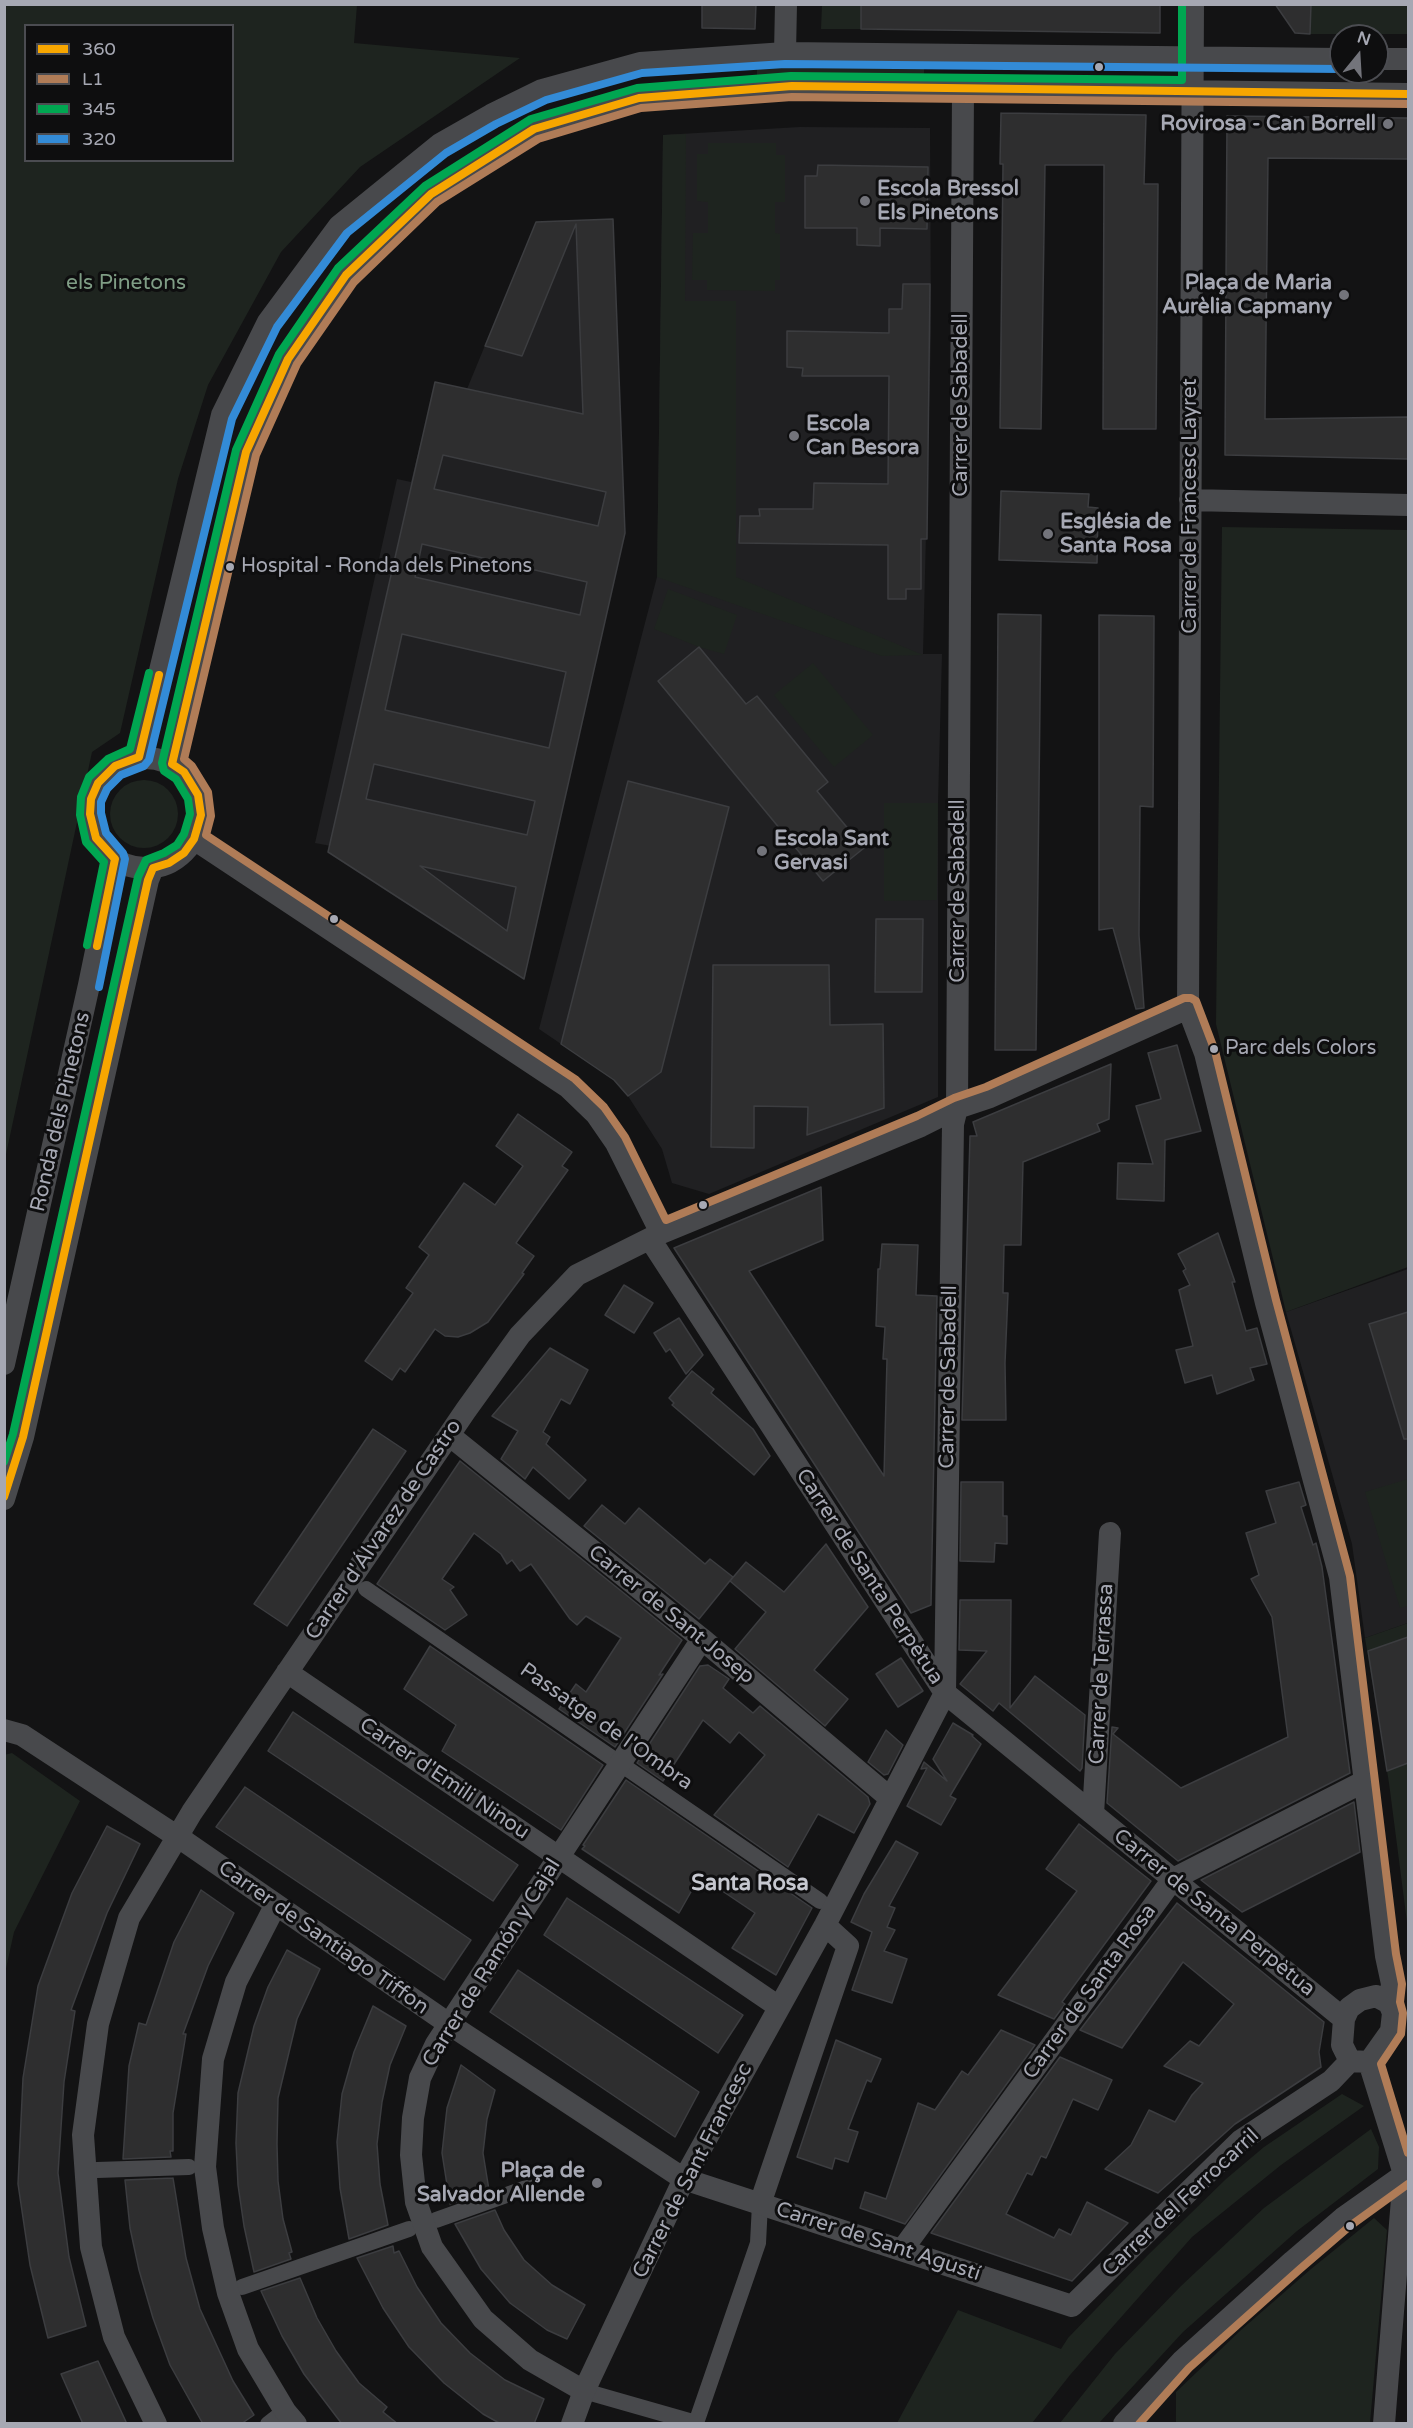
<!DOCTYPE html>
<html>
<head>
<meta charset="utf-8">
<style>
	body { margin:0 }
	#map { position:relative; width:1413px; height:2428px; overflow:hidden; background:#131314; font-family:"Varela Round",sans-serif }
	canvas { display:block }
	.frame { position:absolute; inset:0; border:6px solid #a6a8b3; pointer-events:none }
	.legend { position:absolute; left:24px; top:24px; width:210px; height:138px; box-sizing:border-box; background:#0e0e0f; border:2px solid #4b4c51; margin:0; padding:8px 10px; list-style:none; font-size:18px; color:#a6a8b3 }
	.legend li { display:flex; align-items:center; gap:12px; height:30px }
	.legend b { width:30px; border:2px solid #4b4c51 }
	.north { position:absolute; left:1329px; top:24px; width:60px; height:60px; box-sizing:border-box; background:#0e0e0f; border:2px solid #4b4c51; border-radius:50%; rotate:18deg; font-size:16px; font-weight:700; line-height:24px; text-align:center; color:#a6a8b3 }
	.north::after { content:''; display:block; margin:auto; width:21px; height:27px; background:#73747b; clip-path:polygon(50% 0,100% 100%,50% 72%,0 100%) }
</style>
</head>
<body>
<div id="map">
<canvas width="1413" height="2428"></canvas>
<div class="frame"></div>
<ul class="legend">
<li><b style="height:8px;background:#f7a600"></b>360</li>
<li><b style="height:8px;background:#b07c57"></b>L1</li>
<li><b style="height:8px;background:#00a651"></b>345</li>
<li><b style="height:8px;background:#338bd7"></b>320</li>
</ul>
<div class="north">N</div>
</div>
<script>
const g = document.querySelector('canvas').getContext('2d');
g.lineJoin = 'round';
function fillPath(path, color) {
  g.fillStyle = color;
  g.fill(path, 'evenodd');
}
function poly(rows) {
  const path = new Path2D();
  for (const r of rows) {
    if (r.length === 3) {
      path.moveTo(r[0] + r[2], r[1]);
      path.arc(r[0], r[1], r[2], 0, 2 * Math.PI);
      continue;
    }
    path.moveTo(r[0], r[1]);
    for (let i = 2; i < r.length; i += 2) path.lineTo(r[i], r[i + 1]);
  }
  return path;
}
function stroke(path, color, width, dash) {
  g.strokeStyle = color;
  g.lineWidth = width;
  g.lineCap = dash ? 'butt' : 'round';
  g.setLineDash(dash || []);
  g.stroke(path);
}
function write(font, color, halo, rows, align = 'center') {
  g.font = font + ' "Varela Round",sans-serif';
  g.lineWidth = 6;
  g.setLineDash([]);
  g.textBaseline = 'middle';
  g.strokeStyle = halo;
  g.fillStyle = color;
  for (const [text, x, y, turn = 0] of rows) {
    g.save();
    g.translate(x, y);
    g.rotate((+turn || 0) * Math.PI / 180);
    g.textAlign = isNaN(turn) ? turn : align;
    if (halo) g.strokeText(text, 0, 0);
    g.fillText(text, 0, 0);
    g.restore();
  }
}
const built = poly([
	[800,127,930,128,931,333,923,654,942,654,938,803,938,1097,709,1194,672,1183,662,1149,628,1096,614,1080,539,1029,657,577,663,135],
	[613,219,625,533,524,979,328,852,331,846,315,843,397,479,411,482,429,409,467,389,536,222],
	[1408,1269,1408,1623,1365,1638,1352,1544,1286,1312]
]);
const green = poly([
	[5,4,357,5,354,43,520,58,360,167,281,252,208,385,178,479,120,733,92,752,5,1159],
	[26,26,232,26,232,160,26,160],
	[822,5,861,5,861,29,821,29],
	[1311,5,1408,5,1408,34,1310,34],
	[757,65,924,68,924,77,757,75],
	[686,134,685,301,736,301,736,577,923,655,882,656,657,577,663,135],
	[708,143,776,143,776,155,785,155,785,202,775,202,775,233,780,234,780,280,775,280,775,291,707,290,707,280,692,280,693,233,708,233,708,202,697,201,697,154,708,154],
	[1222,527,1408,530,1408,1267,1286,1312,1216,1024],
	[668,589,737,615,724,654,699,647,654,629],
	[813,663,873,735,834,767,774,695],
	[144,814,34],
	[884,803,938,803,937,900,884,901],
	[1408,1479,1408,1606,1400,1608,1365,1492],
	[1408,1623,1408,1930,1389,1783,1365,1638],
	[12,1753,80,1801,14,1932,5,1973,4,1755],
	[1342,2094,1364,2106,1281,2165,1192,2237,1070,2375,1032,2423,897,2423,958,2310,1061,2349,1068,2338,1148,2255,1226,2179,1264,2147],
	[1371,2129,1379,2147,1378,2169,1297,2231,1183,2332,1099,2423,1060,2423,1115,2354,1181,2286,1264,2208],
	[1374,2218,1387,2230,1370,2423,1176,2423,1176,2392,1241,2330,1311,2269]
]);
const building = poly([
	[702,4,756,4,755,29,702,28,702,4],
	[861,4,1160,4,1160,33,861,29,861,4],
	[1275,4,1311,4,1310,34,1295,33,1275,4],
	[1001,113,1146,115,1144,184,1158,184,1156,429,1103,429,1104,165,1045,165,1041,429,1000,428,1003,164,1000,164,1001,113],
	[1227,116,1408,118,1408,159,1268,158,1265,419,1408,417,1408,459,1225,455,1227,116],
	[818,165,928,167,927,229,880,228,880,246,857,245,857,228,805,228,805,176,817,176,818,165],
	[613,219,625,533,524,979,328,852,435,382,583,414,576,224,522,356,485,346,536,222,613,219],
	[443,455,606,492,598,526,434,489,443,455],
	[422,544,587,582,580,615,415,577,422,544],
	[402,634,566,672,549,748,385,710,402,634],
	[374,764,535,801,527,835,366,799,374,764],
	[420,866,516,887,507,931,420,866],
	[903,284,930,284,927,539,921,539,921,589,906,589,906,599,888,599,888,545,739,543,740,516,760,516,759,509,813,509,814,483,888,484,889,376,802,376,803,368,787,367,787,331,889,333,889,309,902,309,903,284],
	[1001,491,1089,494,1088,507,1098,508,1097,563,999,560,1001,491],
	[998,614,1041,615,1036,1050,995,1050,998,614],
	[1099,615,1154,616,1153,807,1140,806,1139,935,1144,1008,1136,1009,1113,928,1099,930,1099,615],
	[699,647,746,704,757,696,828,782,817,791,864,848,823,881,658,681,699,647],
	[628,781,729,807,661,1072,628,1096,614,1080,561,1044,628,781],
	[876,919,923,919,922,992,875,992,876,919],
	[713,965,829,965,830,1025,883,1024,884,1108,807,1135,808,1107,754,1106,754,1148,711,1147,713,965],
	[1177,1045,1201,1131,1165,1140,1164,1201,1117,1199,1118,1163,1153,1164,1136,1106,1161,1099,1148,1053,1177,1045],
	[1111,1064,1109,1119,1097,1124,1100,1131,1023,1162,1021,1245,1004,1245,1003,1293,1008,1293,1005,1363,1006,1420,962,1420,970,1136,977,1136,973,1122,1111,1064],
	[518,1114,572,1152,562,1166,568,1170,516,1243,534,1256,522,1273,524,1274,488,1322,470,1333,458,1337,445,1336,435,1329,405,1372,400,1368,392,1380,365,1361,413,1293,406,1288,429,1255,419,1247,464,1183,495,1205,523,1166,496,1146,518,1114],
	[821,1187,823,1240,749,1271,884,1476,887,1359,883,1359,885,1327,876,1326,878,1269,880,1269,882,1244,918,1245,916,1295,937,1296,931,1605,911,1613,674,1248,821,1187],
	[1218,1233,1235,1282,1232,1282,1246,1331,1257,1328,1267,1364,1250,1368,1254,1380,1217,1394,1212,1375,1185,1383,1176,1350,1193,1346,1179,1290,1190,1285,1183,1271,1186,1269,1178,1254,1218,1233],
	[624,1285,653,1303,634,1333,605,1315,624,1285],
	[1408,1312,1408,1439,1404,1439,1369,1324,1408,1312],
	[679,1318,703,1355,686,1374,670,1349,666,1352,654,1333,679,1318],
	[550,1348,588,1370,570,1404,561,1399,543,1432,550,1437,546,1444,586,1480,569,1499,533,1467,525,1479,501,1459,518,1431,492,1416,550,1348],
	[692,1371,714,1389,711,1393,753,1429,770,1456,754,1475,672,1405,674,1403,669,1398,692,1371],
	[373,1429,406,1451,287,1626,254,1604,373,1429],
	[460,1461,682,1640,659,1675,663,1674,615,1747,559,1709,576,1684,586,1692,621,1638,586,1616,577,1625,570,1619,531,1564,520,1571,512,1560,507,1564,501,1554,474,1533,442,1579,454,1587,450,1590,467,1615,445,1630,377,1584,460,1461],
	[961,1482,1003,1482,1003,1516,1007,1516,1007,1544,995,1543,994,1562,960,1561,961,1482],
	[1299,1482,1306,1505,1301,1507,1313,1545,1316,1543,1322,1567,1350,1773,1178,1861,1107,1803,1112,1727,1118,1728,1113,1734,1181,1788,1288,1737,1272,1617,1251,1579,1259,1575,1246,1533,1276,1523,1266,1491,1299,1482],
	[602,1505,625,1524,639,1508,705,1564,710,1559,733,1577,699,1619,584,1526,602,1505],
	[826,1544,868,1607,814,1670,848,1699,825,1726,735,1649,766,1612,730,1581,746,1562,784,1592,826,1544],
	[960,1600,1011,1600,1010,1708,1035,1676,1085,1715,1082,1768,1080,1771,999,1703,993,1711,960,1684,987,1651,959,1650,960,1600],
	[1408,1637,1408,1763,1387,1771,1368,1651,1408,1637],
	[430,1646,603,1765,561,1830,442,1751,456,1725,404,1689,430,1646],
	[901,1658,923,1691,898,1707,876,1674,901,1658],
	[708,1665,729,1679,723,1688,753,1713,760,1706,868,1797,870,1804,854,1833,818,1814,788,1867,714,1815,765,1755,739,1732,730,1743,703,1720,663,1781,637,1763,700,1666,708,1665],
	[293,1712,518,1865,493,1901,268,1751,293,1712],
	[953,1723,973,1735,972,1736,981,1744,950,1796,956,1799,941,1825,907,1806,927,1768,921,1769,924,1762,947,1781,933,1759,953,1723],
	[886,1730,903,1745,888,1774,884,1775,868,1762,886,1730],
	[626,1780,812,1908,776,1975,732,1948,755,1913,700,1876,679,1913,582,1849,585,1846,583,1845,626,1780],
	[245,1787,471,1940,444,1980,216,1827,245,1787],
	[1354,1802,1360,1852,1242,1912,1201,1880,1354,1802],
	[1079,1824,1151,1881,1062,2002,1065,2004,1054,2019,998,1995,1077,1891,1046,1869,1079,1824],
	[107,1826,140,1844,107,1913,71,2010,75,2011,64,2082,58,2173,69,2257,86,2326,48,2338,30,2265,18,2184,23,2078,38,1986,72,1893,107,1826],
	[896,1841,918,1853,889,1906,895,1908,887,1927,895,1930,884,1951,907,1959,892,2003,852,1990,872,1932,851,1922,864,1894,896,1841],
	[201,1890,234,1913,208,1966,183,2034,186,2034,173,2113,173,2151,170,2151,171,2157,123,2159,129,2066,139,2023,146,2025,174,1942,201,1890],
	[567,1898,743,2015,718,2053,544,1935,567,1898],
	[1177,1903,1324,2022,1319,2052,1321,2067,1235,2124,1158,2193,1105,2169,1131,2145,1149,2110,1175,2122,1192,2095,1203,2083,1164,2066,1190,2041,1199,2046,1234,2004,1183,1962,1122,2048,1080,2030,1177,1903],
	[287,1950,320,1969,297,2019,278,2098,277,2144,278,2181,283,2219,292,2252,289,2253,291,2259,254,2272,244,2226,238,2185,236,2143,238,2093,254,2026,268,1987,287,1950],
	[518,1970,699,2092,675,2137,490,2012,518,1970],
	[373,2006,406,2026,390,2065,382,2102,377,2144,380,2184,388,2225,349,2239,340,2188,337,2142,342,2094,354,2052,373,2006],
	[1001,2030,1035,2045,905,2224,860,2208,865,2192,886,2199,918,2103,935,2110,962,2071,968,2075,1001,2030],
	[836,2040,881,2059,871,2082,867,2080,848,2129,858,2132,848,2162,835,2158,832,2169,797,2157,836,2040],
	[1060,2057,1112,2080,1098,2110,1073,2099,1046,2158,1041,2156,1032,2175,1027,2173,1006,2214,1054,2238,1059,2229,1071,2235,1087,2202,1128,2223,1072,2281,931,2233,1060,2057],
	[461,2065,495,2090,487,2119,483,2153,489,2190,450,2204,442,2153,447,2108,461,2065],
	[173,2178,186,2258,200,2309,233,2381,254,2415,241,2424,203,2424,170,2365,153,2318,139,2270,130,2228,125,2180,173,2178],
	[495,2210,504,2230,524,2260,552,2285,585,2305,567,2339,547,2330,510,2303,481,2269,455,2224,495,2210],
	[393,2246,394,2253,399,2251,417,2287,441,2323,470,2353,505,2380,544,2399,534,2424,501,2424,483,2414,444,2383,409,2347,383,2308,357,2258,393,2246],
	[300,2278,317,2318,336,2351,359,2383,387,2407,383,2412,398,2424,342,2424,304,2374,282,2336,261,2291,300,2278],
	[98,2361,127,2424,83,2424,61,2374,98,2361]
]);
const pedestrian = poly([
	[366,1589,820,1901],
	[97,2170,189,2167],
	[436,2220,529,2187],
	[242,2287,409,2229],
	[584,2391,696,2423,758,2243,760,2204],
	[268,2424,277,2417]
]);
const minor = poly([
	[1193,4,1188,1008,1205,1053,1266,1303,1340,1577,1386,1956,1392,1984,1389,2003],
	[785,53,786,4],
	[1377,59,1408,59],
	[1190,500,1408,505],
	[139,757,222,415,268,322,339,226,440,144,491,115,542,90,640,63,785,53,1341,59],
	[145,813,55],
	[172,764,246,452,288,359,346,275,431,194,534,129,639,98,792,86,1408,94],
	[194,839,568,1087,596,1114,616,1143,661,1233],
	[650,1239,945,1693,1344,2019],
	[4,1364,89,985,115,859],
	[449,1435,702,1639,890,1798],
	[4,1499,23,1437,148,880,153,868],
	[287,1672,779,2007],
	[4,1730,22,1735,187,1843,449,2024,684,2179,1072,2306,1240,2141,1331,2081,1350,2061],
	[1093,1814,1110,1533],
	[275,1906,236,1982,213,2059,205,2167,213,2228,228,2293,248,2349,285,2411,296,2424],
	[1376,1996,1389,2003,1393,2013,1391,2031,1369,2062,1350,2061,1342,2045,1344,2019,1349,2008,1360,2000,1376,1996],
	[1369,2062,1404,2174,1384,2424],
	[760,2204,848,1946,825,1925],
	[902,2250,1173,1879,1365,1781],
	[584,2391,530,2360,483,2319,432,2247,416,2202,411,2155,413,2118,420,2078,436,2044,702,1639],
	[156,2424,114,2337,91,2247,83,2135,98,2024,129,1918,192,1812,466,1410,520,1335,577,1275,661,1233,921,1126,957,1108,990,1097,1188,1008],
	[572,2424,584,2391,684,2179,825,1925,945,1693,953,1124,957,1108,963,89],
	[1124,2424,1182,2361,1293,2261,1343,2218,1408,2172]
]);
const bus1 = poly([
	[97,946,115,859,96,838,90,814,91,799,98,783,115,766,139,757,159,675],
	[4,1497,23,1437,148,880,153,868,169,863,184,853,194,839,201,815,198,795,184,772,172,764,246,452,288,359,346,275,431,194,534,129,639,98,792,86,1408,94]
]);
const bus2 = poly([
	[1408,104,792,97,641,108,538,139,437,202,354,282,297,364,256,455,184,759,192,766,208,792,211,816,206,835,575,1079,604,1107,625,1137,666,1220,917,1116,954,1098,986,1087,1184,998,1191,998,1196,1001,1215,1051,1276,1300,1350,1576,1396,1954,1402,1984,1400,2002,1403,2013,1401,2034,1381,2064,1408,2153],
	[1139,2424,1189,2368,1300,2269,1350,2226,1408,2184]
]);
const bus3 = poly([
	[87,945,104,862,86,842,80,815,81,797,89,777,108,759,130,749,149,673],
	[4,1462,13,1434,138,877,146,860,164,853,177,845,184,834,190,814,188,799,176,779,164,771,162,763,236,450,279,354,338,268,425,186,531,119,637,88,791,76,1182,80,1182,4]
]);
const bus4 = poly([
	[99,987,125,859,123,853,106,833,101,813,101,802,107,789,121,775,144,766,149,760,232,419,277,327,347,233,446,153,496,124,546,100,642,73,785,64,1341,69]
]);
const markers = [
	[1099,67,5,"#a6a8b3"],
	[1388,124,6,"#73747b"],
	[865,201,6,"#73747b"],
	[1344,295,6,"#73747b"],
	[794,436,6,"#73747b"],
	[1048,534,6,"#73747b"],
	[230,567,5,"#a6a8b3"],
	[762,851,6,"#73747b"],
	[334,919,5,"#a6a8b3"],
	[1214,1049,5,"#a6a8b3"],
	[703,1205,5,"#a6a8b3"],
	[597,2183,6,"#73747b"],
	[1350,2226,5,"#a6a8b3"]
];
const busNames = [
	["Hospital - Ronda dels Pinetons",241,567],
	["Parc dels Colors",1225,1049]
];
const poiNames = [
	["Rovirosa - Can Borrell",1376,124,"right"],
	["Escola Bressol",877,189],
	["Els Pinetons",877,213],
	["Plaça de Maria",1332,283,"right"],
	["Aurèlia Capmany",1332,307,"right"],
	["Escola",806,424],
	["Can Besora",806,448],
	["Església de",1060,522],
	["Santa Rosa",1060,546],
	["Escola Sant",774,839],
	["Gervasi",774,863],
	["Plaça de",585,2171,"right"],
	["Salvador Allende",585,2195,"right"]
];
const parkNames = [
	["els Pinetons",126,283]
];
const streetNames = [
	["Carrer de Sabadell",961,405,-90],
	["Carrer de Francesc Layret",1190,506,-90],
	["Carrer de Sabadell",958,891,-90],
	["Ronda dels Pinetons",61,1112,-77],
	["Carrer de Sabadell",949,1377,-89],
	["Carrer d'Álvarez de Castro",384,1530,-56],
	["Carrer de Santa Perpètua",869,1577,57],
	["Carrer de Sant Josep",671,1615,39],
	["Carrer de Terrassa",1102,1674,-87],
	["Passatge de l'Ombra",606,1727,35],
	["Carrer d'Emili Ninou",444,1779,34],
	["Carrer de Santa Perpètua",1214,1913,39],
	["Carrer de Santiago Tiffon",323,1938,35],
	["Carrer de Ramón y Cajal",492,1963,-58],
	["Carrer de Santa Rosa",1090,1992,-54],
	["Carrer de Sant Francesc",693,2171,-63],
	["Carrer del Ferrocarril",1181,2203,-43],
	["Carrer de Sant Agustí",878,2242,18]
];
const neighbourhoodNames = [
	["Santa Rosa",750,1884]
];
fillPath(built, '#202022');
fillPath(green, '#1e241f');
fillPath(building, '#2e2e2f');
stroke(building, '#3c3d40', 1.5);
stroke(pedestrian, '#48494c', 16);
stroke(minor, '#48494c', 22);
stroke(bus1, '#f7a600', 8);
stroke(bus2, '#b07c57', 8);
stroke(bus3, '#00a651', 8);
stroke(bus4, '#338bd7', 8);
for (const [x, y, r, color] of markers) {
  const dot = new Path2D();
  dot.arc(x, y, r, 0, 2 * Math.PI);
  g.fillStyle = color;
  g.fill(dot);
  stroke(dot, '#0e0e0f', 2);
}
write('20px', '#a6a8b3', '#0e0e0f', busNames, 'left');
write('bold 21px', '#a6a8b3', '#0e0e0f', poiNames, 'left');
write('21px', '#7f9d85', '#0e0e0f', parkNames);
write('21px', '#a6a8b3', '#0e0e0f', streetNames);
write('bold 22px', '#c6c8d0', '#0e0e0f', neighbourhoodNames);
</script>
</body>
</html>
